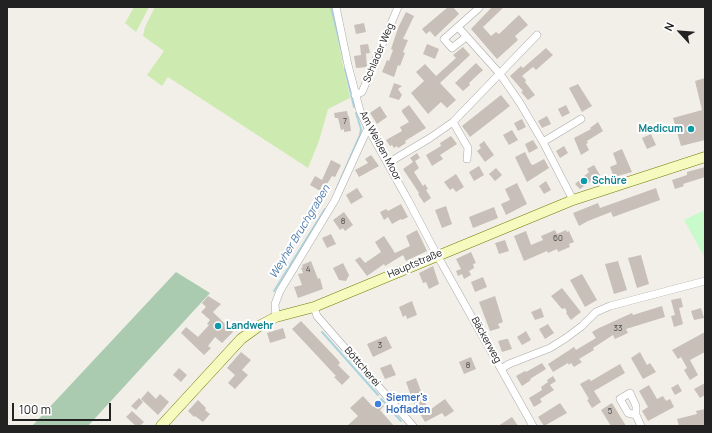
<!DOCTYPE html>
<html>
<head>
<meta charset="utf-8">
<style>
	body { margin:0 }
	#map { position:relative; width:712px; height:433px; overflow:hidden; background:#f2efe9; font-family:Manrope,sans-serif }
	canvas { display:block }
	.frame { position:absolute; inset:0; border:8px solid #222; pointer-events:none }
	.north { position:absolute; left:660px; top:12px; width:40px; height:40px; -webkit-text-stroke:3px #fff; paint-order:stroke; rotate:296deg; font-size:11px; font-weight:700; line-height:16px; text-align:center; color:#222 }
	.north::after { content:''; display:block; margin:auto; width:14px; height:18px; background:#222; clip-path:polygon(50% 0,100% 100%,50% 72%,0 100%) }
	.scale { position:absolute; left:12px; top:403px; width:99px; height:18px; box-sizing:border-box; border:2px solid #222; border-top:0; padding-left:5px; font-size:12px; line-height:14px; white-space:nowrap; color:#222; -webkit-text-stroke:3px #fff; paint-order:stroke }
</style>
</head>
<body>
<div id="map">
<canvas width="712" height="433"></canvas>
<div class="frame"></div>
<div class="north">N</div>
<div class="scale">100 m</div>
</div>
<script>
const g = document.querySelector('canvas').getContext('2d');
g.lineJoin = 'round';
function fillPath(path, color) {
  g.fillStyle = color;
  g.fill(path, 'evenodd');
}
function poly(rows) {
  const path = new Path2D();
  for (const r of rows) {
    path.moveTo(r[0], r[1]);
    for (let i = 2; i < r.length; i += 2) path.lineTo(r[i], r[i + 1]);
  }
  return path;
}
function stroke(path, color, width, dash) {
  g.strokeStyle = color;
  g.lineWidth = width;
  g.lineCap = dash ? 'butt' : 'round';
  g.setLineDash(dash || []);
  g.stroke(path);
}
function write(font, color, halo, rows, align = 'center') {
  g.font = font + ' Manrope,sans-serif';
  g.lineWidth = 4;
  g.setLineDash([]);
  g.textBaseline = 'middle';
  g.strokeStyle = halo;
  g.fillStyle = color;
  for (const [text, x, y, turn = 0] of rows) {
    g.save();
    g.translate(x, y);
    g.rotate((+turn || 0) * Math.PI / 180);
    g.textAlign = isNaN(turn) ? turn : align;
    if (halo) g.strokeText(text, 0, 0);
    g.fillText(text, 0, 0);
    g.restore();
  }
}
const grass = poly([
	[134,7,149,7,136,32,125,23],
	[155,7,331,7,350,98,328,109,319,141,308,168,168,77,162,86,147,75,164,51,143,36,145,27]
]);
const cemetery = poly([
	[176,272,210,293,88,426,32,426]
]);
const park = poly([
	[705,210,705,258,684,220]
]);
const stream = poly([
	[331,7,344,61],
	[345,69,354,107],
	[336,190,360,135,361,129,356,113],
	[274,291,325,209],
	[322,332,378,395],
	[381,399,390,408],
	[391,410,401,421]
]);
const building = poly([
	[448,7,453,7,459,14,435,37,430,31,426,34,422,29],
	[492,7,504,7,483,27,491,36,496,32,499,34,519,15,528,25,515,36,518,40,497,59,471,29],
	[406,12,414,16,403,39,408,40,403,52,405,53,400,66,398,65,394,77,382,72,387,60,389,61,393,50,391,49,398,28],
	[364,23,366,32,356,34,354,25],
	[368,44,370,53,364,54,366,54,367,67,356,68,354,56,361,55,360,45],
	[427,44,439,49,435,59,423,54],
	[463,47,470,55,440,83,456,100,447,108,441,102,428,114,411,93,424,81,416,72,425,64,436,76,456,58,453,55],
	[546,48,553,55,536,70,533,67,522,76,526,80,525,82,535,95,528,100,521,92,523,91,510,76,521,66,523,68],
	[476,63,483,70,469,83,470,85,463,91,455,83],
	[705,78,705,140,681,146,673,118,702,110,695,81],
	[394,83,402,86,398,89,402,95,399,100,389,97],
	[578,84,592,106,582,112,569,88],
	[501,95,510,106,470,137,462,126],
	[409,105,426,128,405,141,406,143,398,148,397,146,394,148,392,145,390,146,386,140,402,131,400,127,409,122,402,112,402,110],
	[566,105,570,113,562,117,558,109],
	[380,106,387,117,377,124,370,113],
	[347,111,348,116,349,116,351,131,344,132,344,129,341,130,338,118,335,118,334,113],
	[547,116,551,124,542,128,538,121],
	[522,119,526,127,518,131,514,123],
	[598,122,603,131,587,141,588,143,586,144,589,150,581,155,574,138,591,129,590,128],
	[512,130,518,140,509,145,503,135],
	[651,134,656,145,647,149,642,138],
	[451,136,457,144,440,155,443,159,432,166,426,155,441,146,440,143],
	[533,140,538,148,529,153,525,144],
	[484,141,494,155,485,162,477,151,481,148,479,145],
	[564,146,568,153,560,158,556,151],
	[622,149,632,172,614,177,610,167,617,164,613,153],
	[525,152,531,164,533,165,544,159,549,168,527,182,515,157],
	[417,153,420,158,415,161,419,168,414,172,423,186,425,184,428,189,426,190,431,198,424,203,418,194,419,193,403,169,413,162,410,158],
	[371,155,379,166,359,177,355,170,368,163,365,159],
	[331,160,341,165,335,177,332,176,322,192,310,185,315,176,322,180],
	[594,165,600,175,580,189,575,184,589,172,587,169],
	[479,166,484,175,474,181,469,172],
	[705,167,705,177,683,184,684,186,675,189,672,180,687,175,687,172],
	[496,168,502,175,495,181,489,174],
	[456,174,464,187,456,192,453,188,450,190,444,182],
	[546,181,551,190,544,194,539,186],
	[517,183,527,204,506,215,501,204,510,200,505,189],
	[357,188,363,197,351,204,346,195],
	[656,188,660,200,613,217,611,212,588,221,579,226,573,213,598,203,600,208],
	[401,204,408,217,402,220,401,219,392,224,388,217,384,220,380,212,386,209,388,211],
	[446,206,452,224,442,228,435,210],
	[494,207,498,218,473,228,469,217],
	[344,212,353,225,345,231,343,228,340,230,333,220],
	[417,230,427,251,406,261,403,255,385,266,384,264,367,276,355,260,360,257,365,263,381,252,375,242,384,236,395,253,410,246,406,236],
	[555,230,557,234,566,230,567,232,569,231,574,242,569,244,570,247,558,252,557,249,548,253,547,251,524,261,514,236,526,231,531,245,543,240,541,236],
	[331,234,336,244,327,248,322,238],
	[505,240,509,251,499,254,495,243],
	[471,252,476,263,473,264,474,268,469,271,471,275,464,279,462,274,458,276,456,271,461,269,456,259],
	[641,255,649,284,637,288,628,258],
	[311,261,318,279,320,278,323,289,298,298,294,287,302,285,298,274,303,273,301,268,303,267,302,265],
	[618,261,627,290,614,294,605,264],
	[343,263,349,275,346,281,339,280,333,268],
	[433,266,439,284,429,289,426,282,423,283,419,273],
	[582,274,597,300,585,307,570,280],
	[483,277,487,287,475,292,471,282],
	[562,288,581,312,571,320,566,313,567,312,565,308,562,309,551,296],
	[208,296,221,304,213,312,233,332,222,343,215,337,208,346,211,348,204,355,181,333,186,327,198,337,209,325,207,324,210,320,201,312,206,307,202,303],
	[495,296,503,322,498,324,500,328,490,331,479,302],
	[681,298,683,307,679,308,683,324,674,327,671,316,675,315,671,300],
	[412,301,417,315,407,319,406,315,403,317,399,307],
	[662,306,665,317,626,329,628,333,615,339,613,335,593,348,594,350,579,359,582,362,574,367,571,363,569,365,568,363,553,372,548,364,574,347,576,350,596,338,592,332,599,328,632,313,633,315],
	[541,308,544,317,535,320,531,312],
	[701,308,704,318,694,320,691,311],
	[301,321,338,360,340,363,338,365,350,377,342,385,334,377,336,376,292,329],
	[548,324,554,333,545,339,539,329],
	[283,328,286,338,270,343,267,333],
	[526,331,531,340,522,345,517,337],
	[705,332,705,352,690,360,698,375,690,380,684,370,687,368,681,357,678,359,672,350],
	[386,336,392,348,373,357,367,344],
	[506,339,508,339,512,349,502,352,498,341],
	[241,352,251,360,242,370,248,375,235,389,228,383,235,375,227,368],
	[640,352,647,365,650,363,656,372,643,379,631,358],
	[471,357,476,369,464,374,459,362],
	[542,363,546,369,530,379,531,380,522,386,516,376,525,371,526,372],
	[391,364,396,375,385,379,380,368],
	[620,364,625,373,594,391,601,402,592,408,587,400,589,399,580,384,589,379,591,381],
	[179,368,187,375,181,382,173,375],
	[553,376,556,381,550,385,554,390,540,399,542,402,534,407,529,398,542,390,541,387,548,382,547,380],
	[416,378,427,407,430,406,431,409,445,399,454,411,445,417,442,413,425,422,414,404,406,382],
	[705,383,705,395,700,398,694,389],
	[678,384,682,391,675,395,671,388],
	[649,385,657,399,663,396,666,401,670,399,674,407,648,421,642,411,648,407,639,391],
	[148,391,156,399,160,394,169,402,158,415,141,399],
	[363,396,373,407,379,401,384,406,380,410,394,426,347,426,358,416,350,408],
	[139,398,143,402,136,410,131,406],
	[198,400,206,408,205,410,210,414,203,422,195,416,194,417,188,411],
	[560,403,567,413,544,426,538,417],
	[612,403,626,426,611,426,601,410],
	[705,409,705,426,679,426,677,419,697,414,696,411],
	[132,411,144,422,140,426,136,426,126,417],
	[512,417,518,426,498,426]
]);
const minor = poly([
	[336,7,348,65,360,111,369,130,408,200,437,255,533,426],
	[458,27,500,74,520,103,543,142,573,200],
	[466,37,452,48,444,39,479,8],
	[355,95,362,92,398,7],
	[453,122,468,148,467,159],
	[543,142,581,119],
	[388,163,430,138,453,122,537,35],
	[314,307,317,316,413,426],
	[276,317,275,304,280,291,335,200,366,132,369,130],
	[501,369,509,364,550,348,566,338,582,326,596,312,610,306,705,281],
	[636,415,628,413,620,399,630,393,636,406,636,415,641,426]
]);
const secondary = poly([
	[161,426,241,339,259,326,276,317,314,307,573,200,705,157]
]);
const markers = [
	[691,129,4,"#0f9aa8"],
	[584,181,4,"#0f9aa8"],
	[218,326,4,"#0f9aa8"],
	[378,404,4,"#3f7fe0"]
];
const numberNames = [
	["7",345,122],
	["8",343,222],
	["60",558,239],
	["4",308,270],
	["33",618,329],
	["3",380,346],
	["8",468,366],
	["5",610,412]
];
const streetNames = [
	["Schlader Weg",379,53,-67],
	["Am Weißen Moor",380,146,62],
	["Hauptstraße",415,264,-23],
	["Bäckerweg",486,340,61],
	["Böttcherei",362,367,49]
];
const cultureNames = [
	["Medicum",683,129,"right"],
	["Schüre",592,181],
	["Landwehr",226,326]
];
const shopNames = [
	["Siemer's",386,398],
	["Hofladen",386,410]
];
const waterNames = [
	["Weyher Bruchgraben",300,232,-59]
];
fillPath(grass, '#cdebb0');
fillPath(cemetery, '#aacbaf');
fillPath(park, '#c8facc');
stroke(stream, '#aad3df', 2);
fillPath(building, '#c7bfb8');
stroke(minor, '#a9a9a9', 8);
stroke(secondary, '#707d05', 11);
stroke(minor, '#fff', 7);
stroke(secondary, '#f7fabf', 10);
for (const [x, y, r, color] of markers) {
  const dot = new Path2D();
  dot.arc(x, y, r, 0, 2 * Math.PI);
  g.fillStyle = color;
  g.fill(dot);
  stroke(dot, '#fff', 1.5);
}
write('8px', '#4b4948', null, numberNames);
write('10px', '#222', '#fff', streetNames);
write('bold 10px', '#0d838f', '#fff', cultureNames, 'left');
write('bold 10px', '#366cbe', '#fff', shopNames, 'left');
write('italic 11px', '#4a7aab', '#fff', waterNames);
</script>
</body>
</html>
